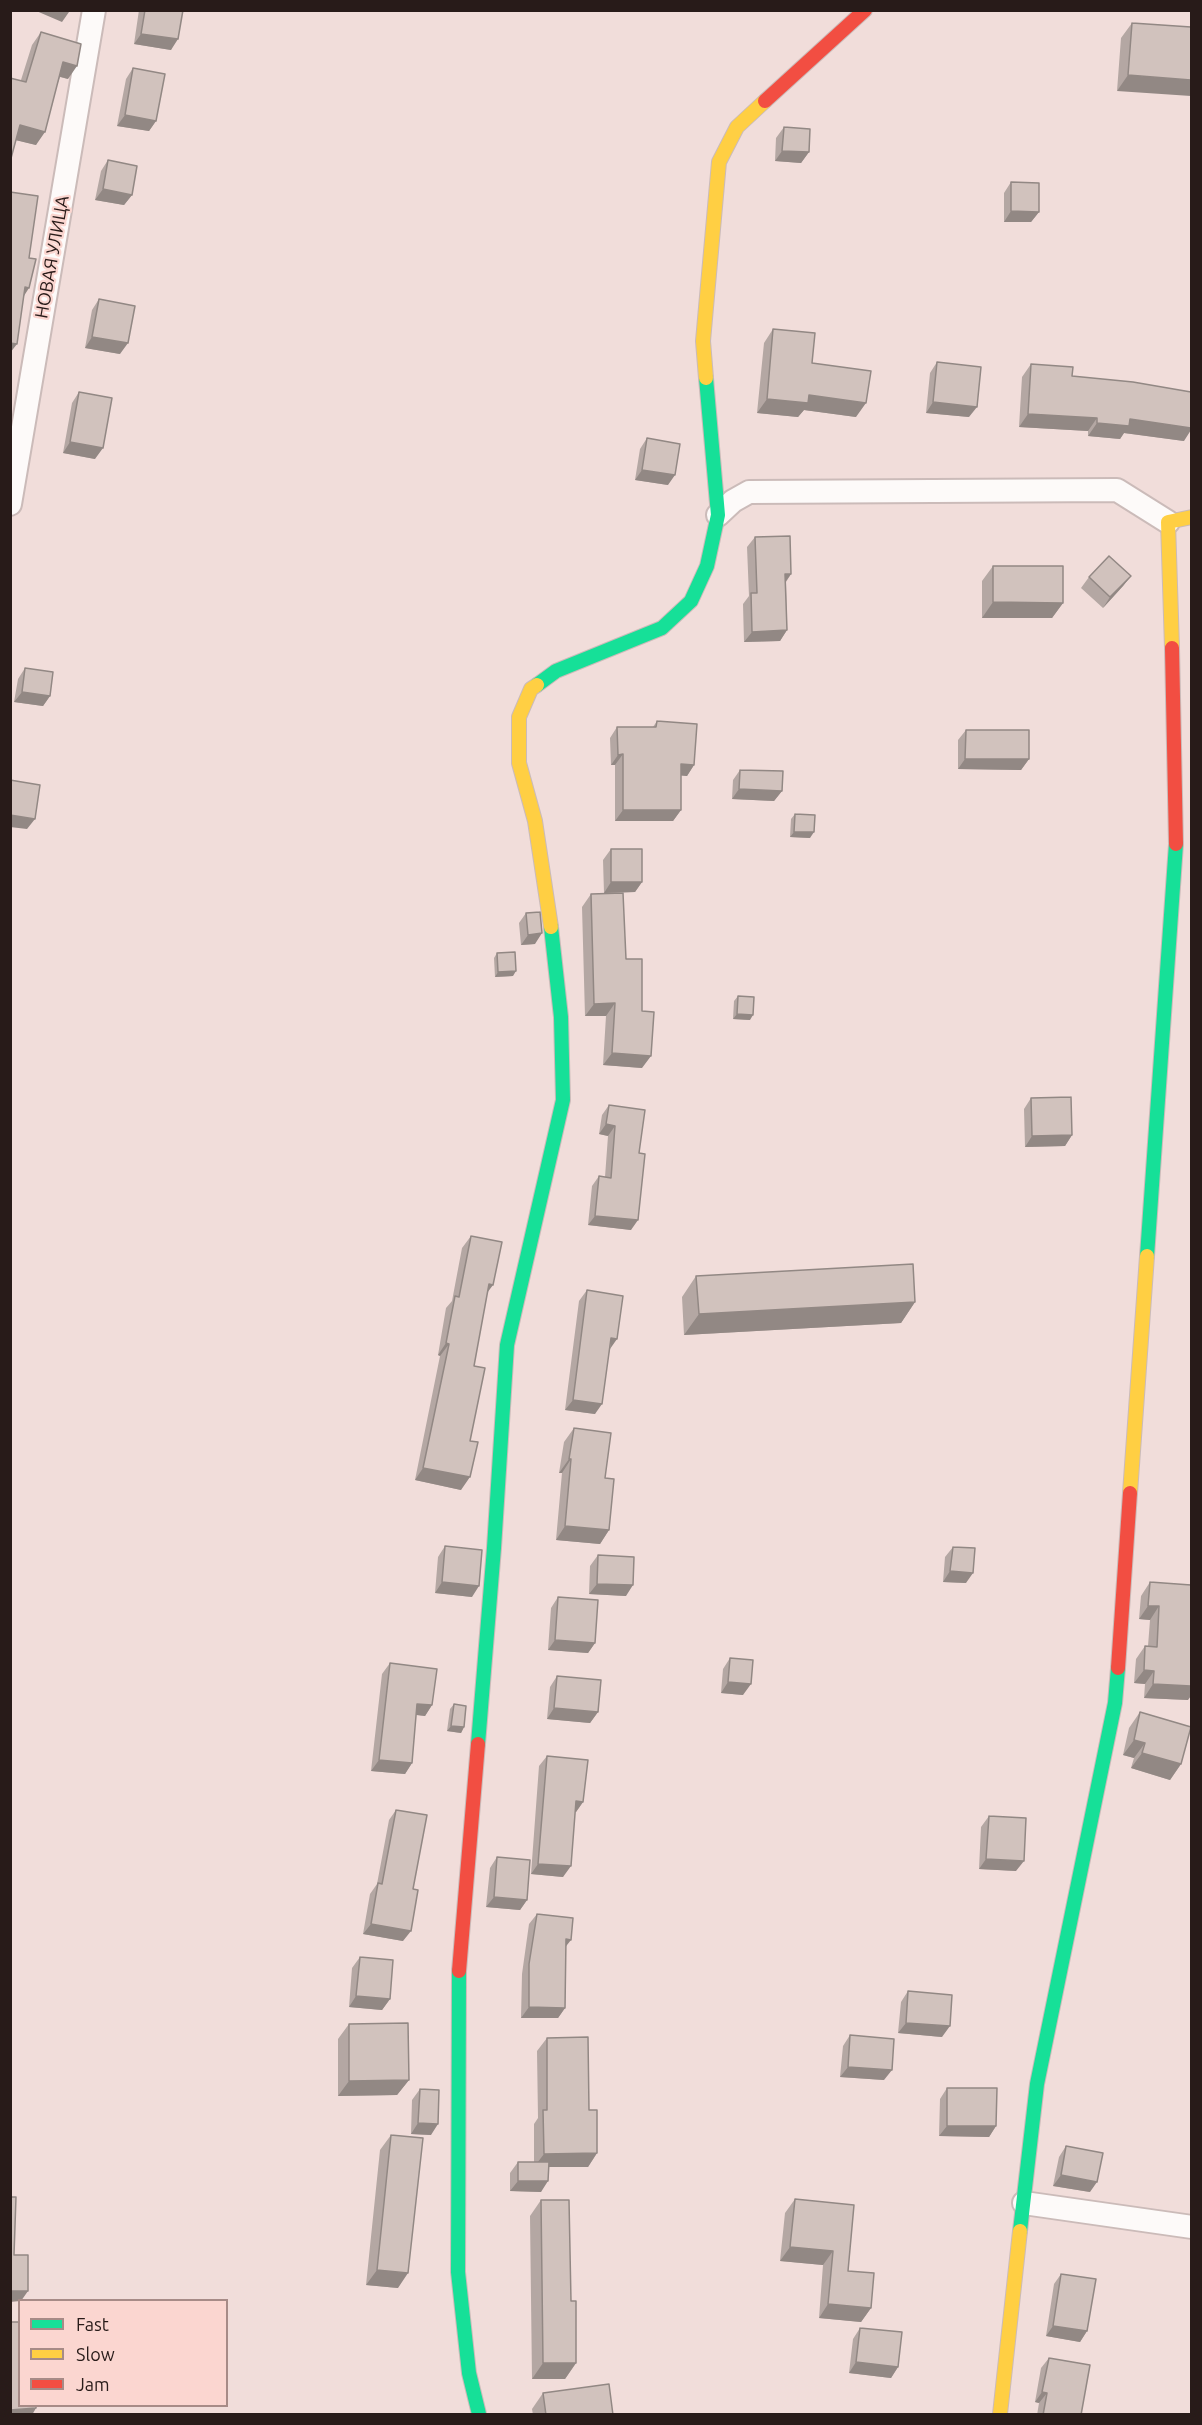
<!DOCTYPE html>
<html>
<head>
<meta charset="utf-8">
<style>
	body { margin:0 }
	#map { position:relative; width:1202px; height:2425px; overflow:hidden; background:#f1ddda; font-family:Ubuntu,sans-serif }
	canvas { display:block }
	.frame { position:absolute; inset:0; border:12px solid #281b19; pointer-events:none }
	.legend { position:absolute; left:18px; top:2299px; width:210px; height:108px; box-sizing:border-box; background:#fbd6d0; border:2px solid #a78b87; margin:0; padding:8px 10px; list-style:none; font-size:18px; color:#281b19 }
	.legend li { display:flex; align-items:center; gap:12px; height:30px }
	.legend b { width:30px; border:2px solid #a78b87 }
</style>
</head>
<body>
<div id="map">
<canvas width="1202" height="2425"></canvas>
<div class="frame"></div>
<ul class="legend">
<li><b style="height:8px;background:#16e098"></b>Fast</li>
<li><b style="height:8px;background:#ffcf43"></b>Slow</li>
<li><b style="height:8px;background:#f24e42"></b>Jam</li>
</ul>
</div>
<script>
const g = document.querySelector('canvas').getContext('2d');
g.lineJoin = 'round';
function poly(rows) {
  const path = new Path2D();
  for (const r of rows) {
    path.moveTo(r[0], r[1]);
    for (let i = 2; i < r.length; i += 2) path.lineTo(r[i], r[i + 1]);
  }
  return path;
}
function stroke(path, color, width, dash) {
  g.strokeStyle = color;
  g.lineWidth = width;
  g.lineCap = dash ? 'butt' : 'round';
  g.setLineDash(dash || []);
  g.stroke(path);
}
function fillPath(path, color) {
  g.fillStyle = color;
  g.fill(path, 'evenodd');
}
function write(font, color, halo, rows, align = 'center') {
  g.font = font + ' Ubuntu,sans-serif';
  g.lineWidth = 4.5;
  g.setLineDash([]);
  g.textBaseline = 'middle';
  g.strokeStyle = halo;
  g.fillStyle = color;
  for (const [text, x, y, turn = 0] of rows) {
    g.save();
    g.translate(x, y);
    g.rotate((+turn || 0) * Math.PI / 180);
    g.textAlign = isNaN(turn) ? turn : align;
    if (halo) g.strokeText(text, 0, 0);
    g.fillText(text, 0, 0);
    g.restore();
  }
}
const street = poly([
	[10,504,94,10],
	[718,515,733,501,749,492,1117,490,1168,522],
	[1024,2203,1192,2227]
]);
const fast = poly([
	[537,685,556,671,662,628,691,601,707,566,718,515,706,378],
	[1147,1256,1176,844],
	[478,1744,494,1548,507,1345,563,1100,561,1017,551,927],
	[459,1971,458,2272,469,2373,479,2414],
	[1020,2231,1037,2084,1115,1703,1118,1668]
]);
const slow = poly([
	[706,378,703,341,719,162,737,127,765,101],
	[1172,648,1168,522,1192,517],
	[537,685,531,689,519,717,519,763,535,821,551,927],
	[1130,1493,1147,1256],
	[1000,2414,1020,2231]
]);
const jam = poly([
	[765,101,865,10],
	[1172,648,1176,844],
	[1118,1668,1130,1493],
	[459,1971,478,1744]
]);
const wall = poly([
	[139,10,183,10,171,50,134,44],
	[1132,23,1191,27,1117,91,1121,38],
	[41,32,68,79,60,77,36,145,16,140,21,80,32,45],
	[133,68,156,121,149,131,117,126,126,79],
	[784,127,809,152,801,163,775,161,776,138],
	[108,160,132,195,124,205,95,200,101,171],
	[1011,182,1039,212,1031,222,1004,222,1004,193],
	[99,299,120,354,85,348,92,310],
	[773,329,812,363,856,417,804,410,798,417,757,413,764,343],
	[937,362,969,417,926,413,930,373],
	[1031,364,1072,376,1184,441,1124,433,1120,439,1088,436,1088,431,1019,427,1022,377],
	[79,392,95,459,63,453,72,403],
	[647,438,668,485,635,480,640,449],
	[755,537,791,574,786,582,787,630,780,641,744,642,743,604,749,596,747,547],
	[993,566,1063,603,1052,618,982,618,982,581],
	[1131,576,1123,586,1103,608,1081,588,1089,577],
	[25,668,50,696,43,706,14,702,18,679],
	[657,721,694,765,687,776,681,775,681,810,673,821,615,821,615,765,611,765,610,738,617,727,653,727],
	[966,730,1029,759,1021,770,958,769,958,740],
	[740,770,782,791,774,801,732,799,733,780],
	[795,814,810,838,790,837,791,819],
	[611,849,642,882,635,892,604,893,603,860],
	[591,894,626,959,642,1068,603,1065,606,1016,585,1016,582,907],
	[526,913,535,944,521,945,519,923],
	[497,953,513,976,495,977,494,958],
	[738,996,750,1020,733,1019,734,1001],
	[1031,1098,1072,1135,1065,1146,1025,1147,1024,1109],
	[609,1105,639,1153,631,1230,588,1225,592,1186,599,1176,605,1177,608,1136,599,1134,602,1115],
	[471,1236,487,1293,474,1366,470,1441,461,1490,415,1480,440,1356,438,1355,446,1308,452,1301,462,1248],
	[696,1276,915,1302,901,1323,684,1335,682,1297],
	[587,1290,610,1349,595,1414,565,1410,579,1301],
	[574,1428,609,1530,600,1544,556,1540,562,1473,559,1473,564,1442],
	[445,1546,472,1597,435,1593,438,1557],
	[953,1547,966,1583,943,1582,945,1557],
	[598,1555,626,1596,589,1594,590,1566],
	[1150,1582,1191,1585,1188,1700,1144,1698,1145,1684,1134,1683,1136,1659,1145,1646,1148,1646,1150,1620,1139,1619,1141,1596],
	[558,1597,595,1643,588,1653,548,1650,551,1608],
	[730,1658,743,1695,721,1693,723,1669],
	[390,1663,432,1705,425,1716,416,1715,412,1763,405,1774,371,1771,382,1674],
	[557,1676,598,1712,590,1723,547,1719,550,1687],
	[454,1704,464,1727,461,1733,447,1731,450,1709],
	[1140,1712,1181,1764,1170,1780,1131,1768,1134,1758,1123,1755,1129,1728],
	[547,1756,583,1802,576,1812,575,1812,563,1877,531,1874,539,1766],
	[396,1810,403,1941,363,1934,370,1894,377,1884,389,1820],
	[989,1816,1016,1871,979,1869,981,1827],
	[497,1857,527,1900,520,1910,486,1907,490,1868],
	[537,1914,566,1947,565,2008,558,2018,521,2018,522,1974,529,1924],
	[360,1957,390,1999,382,2010,349,2007,352,1968],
	[908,1991,942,2037,898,2033,901,2002],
	[349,2024,409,2080,397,2095,338,2096,338,2039],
	[850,2035,884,2080,840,2077,843,2046],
	[547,2038,589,2110,597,2153,588,2167,548,2167,541,2192,510,2191,510,2173,518,2162,534,2162,534,2124,538,2118,537,2051],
	[947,2088,996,2126,989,2137,939,2136,940,2099],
	[420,2089,431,2135,411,2134,412,2100],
	[391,2135,398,2288,366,2285,380,2150],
	[1066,2146,1090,2192,1053,2186,1059,2157],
	[795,2199,848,2271,871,2308,861,2322,819,2318,823,2265,780,2261,785,2213],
	[541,2200,571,2301,576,2363,565,2379,532,2379,530,2216],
	[1061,2274,1087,2331,1080,2342,1046,2336,1054,2284],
	[860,2328,898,2367,891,2378,849,2373,853,2339],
	[1049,2358,1081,2415,1037,2415,1039,2403,1035,2402,1041,2368],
	[543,2393,613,2415,533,2415,532,2409]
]);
const shadedWall = poly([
	[34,10,67,10,69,12,62,22],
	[141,34,178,39,171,50,134,44],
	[63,62,77,66,68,79,54,75],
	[1128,75,1191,80,1191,96,1117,91],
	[125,115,156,121,149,131,117,126],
	[20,125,45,132,36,145,11,139],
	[782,151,809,152,801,163,775,161],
	[103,189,132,195,124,205,95,200],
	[1011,211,1039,212,1031,222,1004,222],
	[25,287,29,288,22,299],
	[92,337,128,343,120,354,85,348],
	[10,343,17,344,10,353],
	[809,395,866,403,856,417,804,410,798,417,757,413,767,399],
	[933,402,977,407,969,417,926,413],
	[1028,414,1097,418,1088,431,1019,427],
	[1130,419,1191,428,1191,430,1184,441,1124,433,1120,439,1088,436,1097,423],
	[70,442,103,448,95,459,63,453],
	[642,470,675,475,668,485,635,480],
	[785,574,791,574,784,584],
	[1131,576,1123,586,1103,608,1110,597],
	[993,602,1063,603,1052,618,982,618],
	[787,630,780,641,744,642,752,632],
	[22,692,50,696,43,706,14,702],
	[623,754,615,765,611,765,618,755],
	[965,759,1029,759,1021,770,958,769],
	[681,764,694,765,687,776,673,775],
	[739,789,782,791,774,801,732,799],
	[623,810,681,810,673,821,615,821],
	[10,815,35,819,27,829,10,827],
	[794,832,814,832,810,838,790,837],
	[611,882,642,882,635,892,604,893],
	[542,933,535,944,521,945,528,935],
	[516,971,513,976,495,977,498,972],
	[615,1003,606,1016,585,1016,594,1004],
	[737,1014,753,1015,750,1020,733,1019],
	[612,1053,651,1056,642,1068,603,1065],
	[606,1124,615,1126,608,1136,599,1134],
	[1072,1135,1065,1146,1025,1147,1032,1136],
	[595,1216,638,1220,631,1230,588,1225],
	[489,1284,493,1285,484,1297],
	[915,1302,901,1323,684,1335,699,1314],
	[611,1338,617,1339,610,1349],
	[446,1343,449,1344,440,1356,438,1355],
	[573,1400,602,1404,595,1414,565,1410],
	[569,1459,571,1459,562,1473,559,1473],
	[423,1468,470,1477,461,1490,415,1480],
	[565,1526,609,1530,600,1544,556,1540],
	[950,1571,973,1573,966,1583,943,1582],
	[442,1582,479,1586,472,1597,435,1593],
	[597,1584,633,1585,626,1596,589,1594],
	[1148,1606,1159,1606,1150,1620,1139,1619],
	[555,1640,595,1643,588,1653,548,1650],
	[1144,1670,1154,1671,1145,1684,1134,1683],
	[728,1682,751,1684,743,1695,721,1693],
	[1153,1684,1191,1686,1191,1696,1188,1700,1144,1698],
	[417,1704,432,1705,425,1716,410,1714],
	[554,1708,598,1712,590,1723,547,1719],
	[451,1726,464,1727,461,1733,447,1731],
	[1134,1740,1145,1743,1134,1758,1123,1755],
	[1142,1753,1181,1764,1170,1780,1131,1768],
	[379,1760,412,1763,405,1774,371,1771],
	[576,1801,583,1802,576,1812,568,1811],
	[986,1859,1024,1861,1016,1871,979,1869],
	[538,1864,571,1866,563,1877,531,1874],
	[494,1897,527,1900,520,1910,486,1907],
	[371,1924,411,1931,403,1941,363,1934],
	[566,1939,571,1940,563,1950],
	[356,1996,390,1999,382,2010,349,2007],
	[529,2007,565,2008,558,2018,521,2018],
	[906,2023,950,2026,942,2037,898,2033],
	[848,2067,892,2070,884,2080,840,2077],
	[409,2080,397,2095,338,2096,349,2081],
	[418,2123,438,2124,431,2135,411,2134],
	[947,2126,996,2126,989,2137,939,2136],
	[597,2153,588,2167,534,2167,544,2154],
	[1061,2175,1097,2182,1090,2192,1053,2186],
	[518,2181,548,2181,541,2192,510,2191],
	[790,2247,833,2251,823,2265,780,2261],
	[377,2270,408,2273,398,2288,366,2285],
	[10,2291,28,2291,21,2301,20,2301,10,2302],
	[828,2304,871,2308,861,2322,819,2318],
	[1053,2326,1087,2331,1080,2342,1046,2336],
	[856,2362,898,2367,891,2378,849,2373],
	[543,2363,576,2363,565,2379,532,2379],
	[1042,2392,1047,2393,1039,2403,1035,2402],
	[36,2408,32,2415,10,2415,10,2410]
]);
const building = poly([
	[145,10,183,10,178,39,141,34,145,10],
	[1132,23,1191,27,1191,80,1128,75,1132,23],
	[41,32,81,44,77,66,63,62,45,132,20,125,10,162,10,78,26,82,41,32],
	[133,68,165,74,156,121,125,115,133,68],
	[784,127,810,129,809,152,782,151,784,127],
	[108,160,137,166,132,195,103,189,108,160],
	[1011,182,1039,183,1039,212,1011,211,1011,182],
	[10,192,38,196,29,258,36,259,29,288,25,287,17,344,10,343,10,192],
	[99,299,135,306,128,343,92,337,99,299],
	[773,329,815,333,812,363,871,371,866,403,809,395,808,403,767,399,773,329],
	[937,362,981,367,977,407,933,402,937,362],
	[1031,364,1073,367,1072,376,1133,382,1191,392,1191,428,1130,419,1129,426,1097,423,1097,418,1028,414,1031,364],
	[79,392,112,398,103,448,70,442,79,392],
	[647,438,680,444,675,475,642,470,647,438],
	[790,536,791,574,785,574,787,630,752,632,751,593,757,593,755,537,790,536],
	[1109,556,1131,576,1110,597,1089,577,1109,556],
	[993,566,1063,566,1063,603,993,602,993,566],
	[25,668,53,672,50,696,22,692,25,668],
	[657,721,697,724,694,765,681,764,681,810,623,810,623,754,618,755,617,727,656,727,657,721],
	[966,730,1029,730,1029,759,965,759,966,730],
	[740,770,783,771,782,791,739,789,740,770],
	[10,780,40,785,35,819,10,815,10,780],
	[795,814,815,815,814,832,794,832,795,814],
	[611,849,642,849,642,882,611,882,611,849],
	[623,893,626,959,642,959,642,1011,654,1012,651,1056,612,1053,615,1003,594,1004,591,894,623,893],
	[540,912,542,933,528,935,526,913,540,912],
	[515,952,516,971,498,972,497,953,515,952],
	[738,996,754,997,753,1015,737,1014,738,996],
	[1071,1097,1072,1135,1032,1136,1031,1098,1071,1097],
	[609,1105,645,1110,639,1153,645,1154,638,1220,595,1216,599,1176,611,1178,615,1126,606,1124,609,1105],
	[471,1236,502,1242,493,1285,489,1284,474,1366,485,1368,470,1441,478,1442,470,1477,423,1468,449,1344,446,1343,455,1296,459,1297,471,1236],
	[913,1264,915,1302,699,1314,696,1276,913,1264],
	[587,1290,623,1296,617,1339,611,1338,602,1404,573,1400,587,1290],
	[574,1428,611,1433,605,1478,614,1479,609,1530,565,1526,571,1459,569,1459,574,1428],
	[445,1546,482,1550,479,1586,442,1582,445,1546],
	[953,1547,975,1548,973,1573,950,1571,953,1547],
	[598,1555,634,1557,633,1585,597,1584,598,1555],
	[1150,1582,1191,1585,1191,1686,1153,1684,1154,1671,1144,1670,1145,1646,1157,1647,1159,1606,1148,1606,1150,1582],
	[558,1597,598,1600,595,1643,555,1640,558,1597],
	[730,1658,753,1660,751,1684,728,1682,730,1658],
	[390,1663,437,1669,432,1705,417,1704,412,1763,379,1760,390,1663],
	[557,1676,601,1680,598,1712,554,1708,557,1676],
	[454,1704,466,1706,464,1727,451,1726,454,1704],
	[1140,1712,1191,1727,1181,1764,1142,1753,1145,1743,1134,1740,1140,1712],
	[547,1756,588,1760,583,1802,576,1801,571,1866,538,1864,547,1756],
	[396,1810,427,1815,413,1889,418,1890,411,1931,371,1924,378,1883,382,1884,396,1810],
	[989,1816,1026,1818,1024,1861,986,1859,989,1816],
	[497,1857,530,1860,527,1900,494,1897,497,1857],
	[537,1914,573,1918,571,1940,566,1939,565,2008,529,2007,529,1964,537,1914],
	[360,1957,393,1960,390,1999,356,1996,360,1957],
	[908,1991,952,1995,950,2026,906,2023,908,1991],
	[408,2023,409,2080,349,2081,349,2024,408,2023],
	[850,2035,894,2039,892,2070,848,2067,850,2035],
	[588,2037,589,2110,597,2110,597,2153,544,2154,543,2110,547,2110,547,2038,588,2037],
	[947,2088,997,2088,996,2126,947,2126,947,2088],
	[420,2089,439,2090,438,2124,418,2123,420,2089],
	[391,2135,423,2138,408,2273,377,2270,391,2135],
	[1066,2146,1103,2153,1097,2182,1061,2175,1066,2146],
	[518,2162,549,2162,548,2181,518,2181,518,2162],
	[10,2197,16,2197,14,2255,28,2255,28,2291,10,2291,10,2197],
	[795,2199,854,2205,848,2271,874,2273,871,2308,828,2304,833,2251,790,2247,795,2199],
	[541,2200,569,2200,571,2301,576,2301,576,2363,543,2363,541,2200],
	[1061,2274,1096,2279,1087,2331,1053,2326,1061,2274],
	[10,2322,20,2322,20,2406,36,2406,36,2408,10,2410,10,2322],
	[860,2328,902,2332,898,2367,856,2362,860,2328],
	[1049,2358,1090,2365,1081,2415,1043,2415,1047,2393,1042,2392,1049,2358],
	[609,2384,613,2415,546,2415,543,2393,609,2384]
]);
const streetNames = [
	["НОВАЯ УЛИЦА",52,257,-80]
];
stroke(street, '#cbbbb9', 26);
stroke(fast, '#cbbbb9', 16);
stroke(slow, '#cbbbb9', 16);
stroke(jam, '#cbbbb9', 16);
stroke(street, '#fdfaf9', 22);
stroke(fast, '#16e098', 14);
stroke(slow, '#ffcf43', 14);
stroke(jam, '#f24e42', 14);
fillPath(wall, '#b4a7a3');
fillPath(shadedWall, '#928884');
fillPath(building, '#d1c2bd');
stroke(building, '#928884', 1.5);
write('18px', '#281b19', '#fbd6d0', streetNames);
</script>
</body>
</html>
